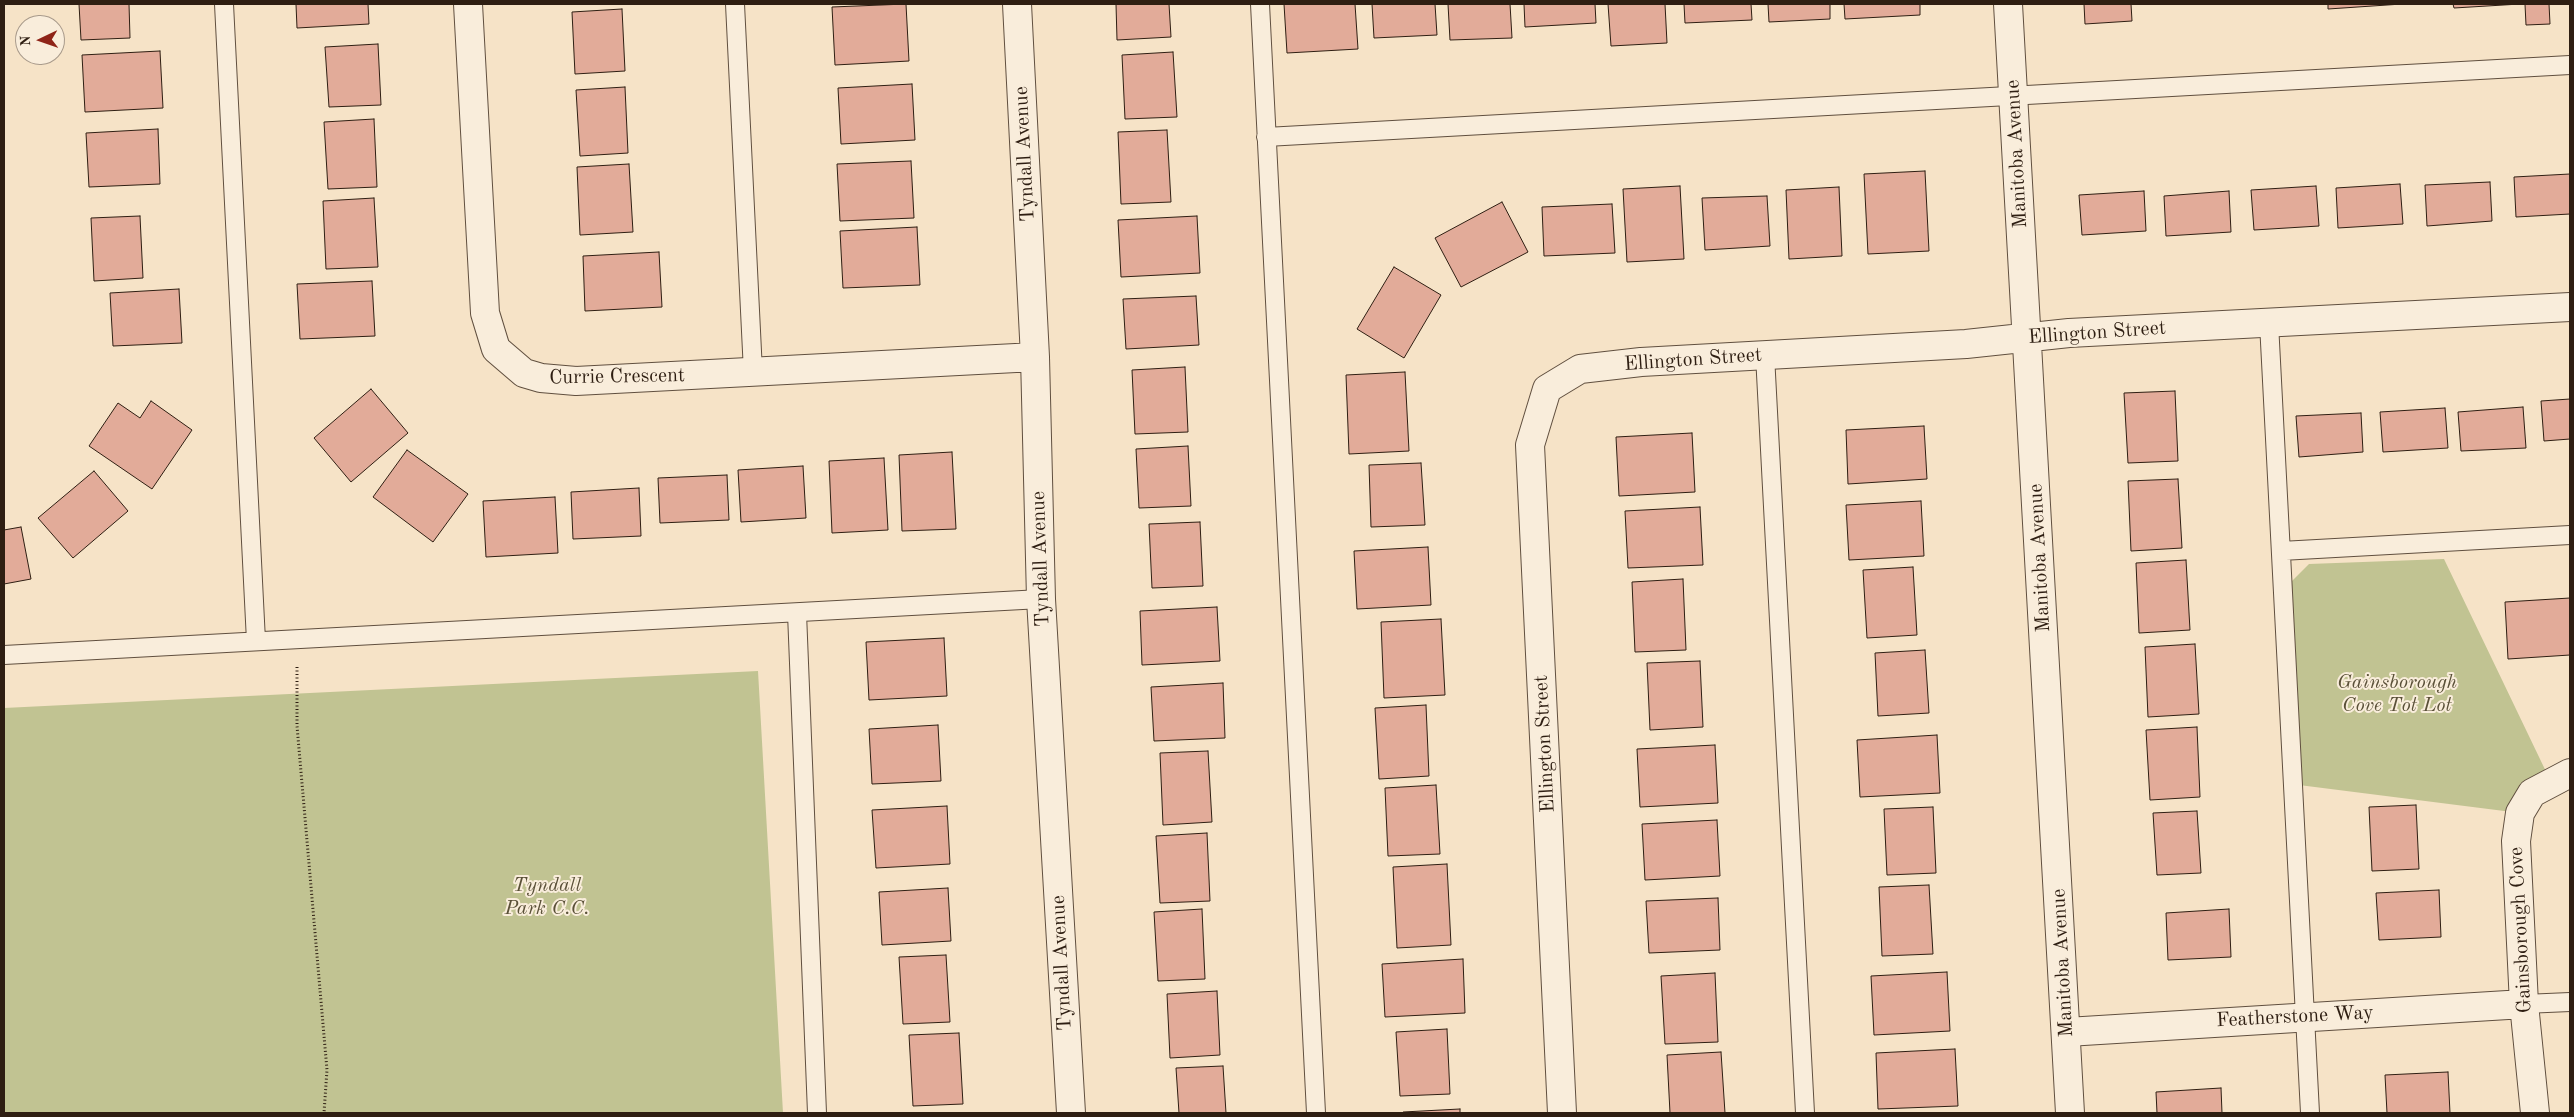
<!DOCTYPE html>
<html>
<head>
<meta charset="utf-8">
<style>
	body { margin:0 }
	#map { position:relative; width:2574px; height:1117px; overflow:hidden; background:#f6e3c7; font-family:"Old Standard TT",serif }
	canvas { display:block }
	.frame { position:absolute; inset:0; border:5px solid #2e1e12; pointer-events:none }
	.north { position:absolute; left:15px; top:15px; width:50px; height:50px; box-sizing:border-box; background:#f9eddb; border:1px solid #a89a8b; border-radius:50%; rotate:267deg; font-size:14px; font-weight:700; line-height:20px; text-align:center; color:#2e1e12 }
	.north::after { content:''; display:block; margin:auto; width:18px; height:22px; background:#8f2418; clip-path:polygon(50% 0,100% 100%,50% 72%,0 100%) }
</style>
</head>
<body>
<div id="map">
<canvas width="2574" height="1117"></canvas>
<div class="frame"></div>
<div class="north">N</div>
</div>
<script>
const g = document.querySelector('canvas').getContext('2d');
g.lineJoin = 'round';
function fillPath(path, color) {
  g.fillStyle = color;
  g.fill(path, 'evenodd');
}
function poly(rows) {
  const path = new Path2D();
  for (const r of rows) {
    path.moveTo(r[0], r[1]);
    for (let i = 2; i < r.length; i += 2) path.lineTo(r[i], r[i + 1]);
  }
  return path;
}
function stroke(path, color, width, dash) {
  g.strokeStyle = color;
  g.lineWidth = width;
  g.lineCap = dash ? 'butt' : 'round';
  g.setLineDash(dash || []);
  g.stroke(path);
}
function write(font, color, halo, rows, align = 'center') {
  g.font = font + ' "Old Standard TT",serif';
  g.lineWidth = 4;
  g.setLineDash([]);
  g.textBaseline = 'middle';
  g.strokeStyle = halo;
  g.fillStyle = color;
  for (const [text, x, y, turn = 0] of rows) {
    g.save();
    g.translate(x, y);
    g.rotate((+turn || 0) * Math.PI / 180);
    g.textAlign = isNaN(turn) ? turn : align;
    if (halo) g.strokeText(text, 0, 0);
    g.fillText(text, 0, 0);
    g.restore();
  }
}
const green = poly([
	[2444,559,2551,782,2520,813,2299,785,2291,582,2309,564],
	[758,671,783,1113,4,1113,4,708]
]);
const building = poly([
	[79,4,129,4,130,38,81,40,79,4],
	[296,4,368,4,369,24,297,28,296,4],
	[906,4,909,61,835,65,832,7,906,4],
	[1116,4,1169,4,1171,37,1117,40,1116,4],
	[1284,4,1355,4,1358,49,1287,53,1284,4],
	[1372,4,1435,4,1437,35,1374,38,1372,4],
	[1448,4,1510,4,1512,38,1450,40,1448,4],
	[1524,4,1595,4,1596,23,1525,27,1524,4],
	[1608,4,1665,4,1667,43,1611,46,1608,4],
	[1684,4,1751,4,1752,20,1685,23,1684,4],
	[1768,4,1830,4,1830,19,1769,22,1768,4],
	[1844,4,1920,4,1920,15,1845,19,1844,4],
	[2084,4,2131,4,2132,21,2085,24,2084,4],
	[2328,4,2402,4,2328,9,2328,4],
	[2453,4,2520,4,2454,8,2453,4],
	[2525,4,2549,4,2550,24,2526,25,2525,4],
	[622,9,625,71,575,74,572,12,622,9],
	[378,44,381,105,329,107,325,47,378,44],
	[160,51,163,108,85,112,82,55,160,51],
	[1173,52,1177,117,1125,119,1122,55,1173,52],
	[912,84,915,140,841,144,838,88,912,84],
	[625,87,628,153,580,156,576,90,625,87],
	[374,119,377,187,328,189,324,122,374,119],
	[158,129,160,184,89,187,86,133,158,129],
	[1167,130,1171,202,1121,204,1118,132,1167,130],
	[911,161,914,218,840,221,837,164,911,161],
	[629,164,633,232,580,235,577,167,629,164],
	[1925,171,1929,251,1868,254,1864,174,1925,171],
	[2570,174,2570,214,2516,217,2514,177,2570,174],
	[2490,182,2492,221,2427,226,2425,185,2490,182],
	[2400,184,2403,224,2338,228,2336,188,2400,184],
	[1680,186,1684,259,1627,262,1623,189,1680,186],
	[2316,186,2319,226,2254,230,2251,190,2316,186],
	[1839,187,1842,256,1789,259,1786,190,1839,187],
	[2144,191,2146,231,2082,235,2079,195,2144,191],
	[2229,191,2231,232,2166,236,2164,196,2229,191],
	[1767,196,1770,246,1705,250,1702,198,1767,196],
	[374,198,378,267,326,269,323,201,374,198],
	[1502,202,1528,252,1461,287,1435,238,1502,202],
	[1612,204,1615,253,1544,256,1542,207,1612,204],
	[140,216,143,278,94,281,91,218,140,216],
	[1197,216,1200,273,1121,277,1118,220,1197,216],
	[917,227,920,285,843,288,840,231,917,227],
	[659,252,662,307,585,311,583,256,659,252],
	[1394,267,1441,295,1404,358,1357,329,1394,267],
	[372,281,375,336,300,339,297,284,372,281],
	[179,289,182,343,113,346,110,293,179,289],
	[1196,296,1199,345,1126,349,1123,299,1196,296],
	[1185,367,1188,432,1135,434,1132,370,1185,367],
	[1405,372,1409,451,1349,454,1346,375,1405,372],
	[371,389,408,433,351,482,314,438,371,389],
	[2175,391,2178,461,2128,463,2124,393,2175,391],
	[2570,399,2570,439,2544,441,2541,401,2570,399],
	[151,401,192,430,152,489,89,446,118,403,140,418,151,401],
	[2523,407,2526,448,2461,451,2458,412,2523,407],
	[2445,408,2448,448,2383,452,2380,412,2445,408],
	[2361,413,2363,452,2299,457,2296,416,2361,413],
	[1924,426,1927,479,1848,484,1846,430,1924,426],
	[1692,433,1695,492,1619,496,1616,437,1692,433],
	[1188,446,1191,506,1139,508,1136,449,1188,446],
	[407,450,468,494,433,542,373,497,407,450],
	[952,452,956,529,902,531,899,455,952,452],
	[884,458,888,530,832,533,829,461,884,458],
	[1421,463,1425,525,1371,527,1369,465,1421,463],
	[803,466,806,518,741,522,738,470,803,466],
	[94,471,128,511,73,558,38,518,94,471],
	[727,475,729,520,660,523,658,478,727,475],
	[2178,479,2182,548,2131,551,2128,481,2178,479],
	[639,488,641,536,573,539,571,492,639,488],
	[555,497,558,553,486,557,483,501,555,497],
	[1921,501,1924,556,1849,560,1846,505,1921,501],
	[1700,507,1703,565,1628,568,1625,511,1700,507],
	[1200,522,1203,586,1152,588,1149,524,1200,522],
	[21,527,31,579,4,584,4,530,21,527],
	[1428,547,1431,605,1357,609,1354,551,1428,547],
	[2186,560,2190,630,2139,633,2136,563,2186,560],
	[1913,567,1917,635,1867,638,1863,570,1913,567],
	[1683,579,1686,650,1635,652,1632,582,1683,579],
	[2570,598,2570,655,2508,659,2505,602,2570,598],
	[1217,607,1220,661,1142,665,1140,611,1217,607],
	[1441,619,1445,695,1384,698,1381,622,1441,619],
	[944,638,947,696,869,700,866,642,944,638],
	[2195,644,2199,714,2148,717,2145,647,2195,644],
	[1925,650,1929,713,1878,716,1875,653,1925,650],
	[1700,661,1703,727,1650,730,1647,663,1700,661],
	[1223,683,1225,738,1154,741,1151,687,1223,683],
	[1426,705,1429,776,1379,779,1375,708,1426,705],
	[938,725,941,781,872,784,869,729,938,725],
	[2197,727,2200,797,2150,800,2146,730,2197,727],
	[1937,735,1940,793,1860,797,1857,740,1937,735],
	[1715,745,1718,803,1640,807,1637,749,1715,745],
	[1208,751,1212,822,1163,825,1160,753,1208,751],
	[1436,785,1440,854,1388,856,1385,788,1436,785],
	[2416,805,2419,869,2372,871,2369,807,2416,805],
	[947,806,950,864,876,868,872,810,947,806],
	[1933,807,1936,873,1887,875,1884,809,1933,807],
	[2197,811,2201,873,2157,875,2153,813,2197,811],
	[1717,820,1720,876,1645,880,1642,824,1717,820],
	[1207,833,1210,901,1160,903,1156,836,1207,833],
	[1447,864,1451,945,1397,948,1393,867,1447,864],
	[1929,885,1933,954,1882,956,1879,887,1929,885],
	[948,888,951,941,882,945,879,892,948,888],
	[2439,890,2441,937,2379,940,2376,893,2439,890],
	[1718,898,1720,950,1649,953,1646,901,1718,898],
	[1202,909,1205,979,1158,981,1154,912,1202,909],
	[2229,909,2231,957,2168,960,2166,913,2229,909],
	[946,955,950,1022,903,1024,899,957,946,955],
	[1463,959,1465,1013,1385,1017,1382,964,1463,959],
	[1947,972,1950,1031,1874,1035,1871,976,1947,972],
	[1715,973,1718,1042,1665,1044,1661,976,1715,973],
	[1217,991,1220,1055,1170,1058,1167,994,1217,991],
	[1447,1029,1450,1094,1400,1096,1396,1032,1447,1029],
	[959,1033,963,1104,913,1106,909,1035,959,1033],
	[1955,1049,1958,1106,1878,1109,1876,1053,1955,1049],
	[1721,1052,1725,1113,1670,1113,1667,1055,1721,1052],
	[1223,1066,1226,1113,1179,1113,1176,1068,1223,1066],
	[2448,1072,2450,1113,2387,1113,2385,1075,2448,1072],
	[2221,1088,2222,1113,2157,1113,2156,1092,2221,1088],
	[1460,1109,1460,1113,1403,1113,1403,1112,1460,1109]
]);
const path = poly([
	[297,667,297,726,327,1070,324,1113]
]);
const lane = poly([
	[224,4,256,641],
	[735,4,753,372],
	[1260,4,1316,1113],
	[1266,137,2570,65],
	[2269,323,2310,1113],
	[1765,355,1805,1113],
	[2281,551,2570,535],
	[797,613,817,1113],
	[4,655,1041,599],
	[2524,1004,2570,1002]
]);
const street = poly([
	[468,4,485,313,496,349,524,373,541,378,576,381,1035,357],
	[1017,4,1035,357,1041,599,1071,1113],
	[2008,4,2070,1113],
	[2067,1032,2524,1004],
	[1562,1113,1530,445,1547,389,1580,369,1641,362,1966,344,2069,333,2570,307],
	[2535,1113,2524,1004,2516,841,2520,813,2532,793,2570,773]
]);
const streetNames = [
	["Tyndall Avenue",1025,154,-93],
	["Manitoba Avenue",2017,154,-93],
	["Ellington Street",2097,333,-4],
	["Ellington Street",1693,360,-4],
	["Currie Crescent",617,377,-1],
	["Manitoba Avenue",2040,558,-93],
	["Tyndall Avenue",1041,559,-92],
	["Ellington Street",1545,744,-93],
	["Gainsborough Cove",2521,930,-93],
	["Tyndall Avenue",1062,963,-93],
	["Manitoba Avenue",2063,963,-93],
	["Featherstone Way",2295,1017,-3]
];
const parkNames = [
	["Gainsborough",2397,683],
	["Cove Tot Lot",2397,706],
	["Tyndall",547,886],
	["Park C.C.",547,909]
];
fillPath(green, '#c1c392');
fillPath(building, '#e2ab99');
stroke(building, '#2e1e12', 1);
stroke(lane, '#604f3f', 20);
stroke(street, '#604f3f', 30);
stroke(path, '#2e1e12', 3, [1, 2.5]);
stroke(lane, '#f9eddb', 18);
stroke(street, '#f9eddb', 28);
write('20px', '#2e1e12', '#f9eddb', streetNames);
write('italic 20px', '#5a5038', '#f9eddb', parkNames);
</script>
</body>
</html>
